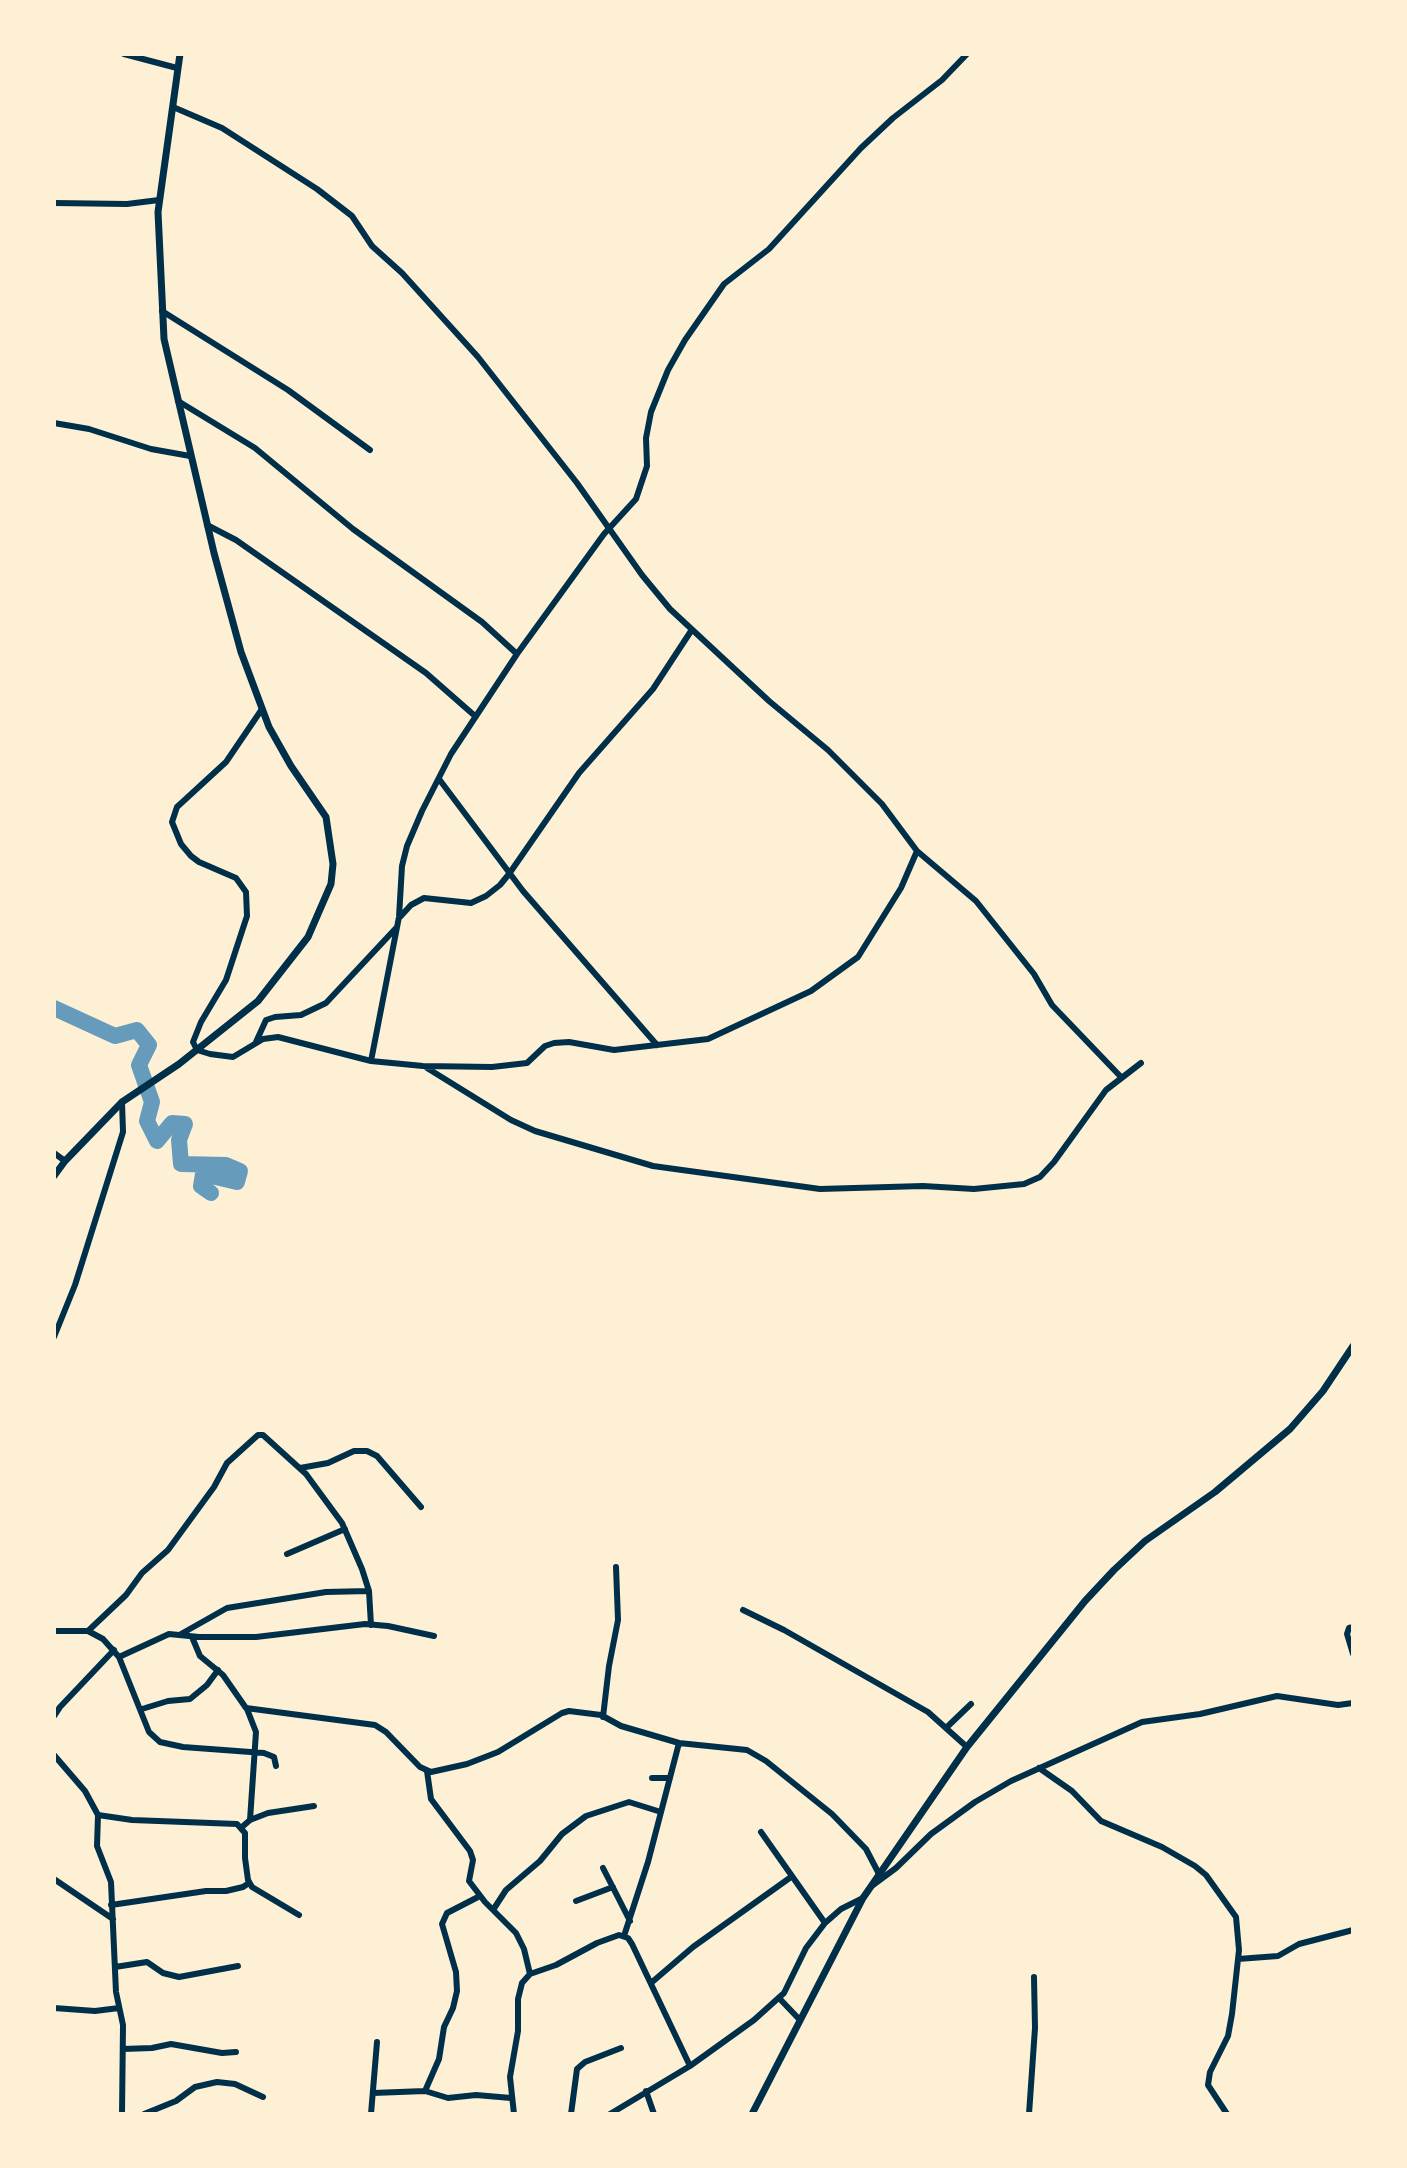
<!DOCTYPE html>
<html>
<head>
<meta charset="utf-8">
<style>
	body { margin:0 }
	#map { position:relative; width:1407px; height:2168px; overflow:hidden; background:#fdf0d5; font-family:Jost,sans-serif }
	canvas { display:block }
	.frame { position:absolute; inset:0; border:56px solid #fdf0d5; pointer-events:none }
</style>
</head>
<body>
<div id="map">
<canvas width="1407" height="2168"></canvas>
<div class="frame"></div>
</div>
<script>
const g = document.querySelector('canvas').getContext('2d');
g.lineJoin = 'round';
function poly(rows) {
  const path = new Path2D();
  for (const r of rows) {
    path.moveTo(r[0], r[1]);
    for (let i = 2; i < r.length; i += 2) path.lineTo(r[i], r[i + 1]);
  }
  return path;
}
function stroke(path, color, width, dash) {
  g.strokeStyle = color;
  g.lineWidth = width;
  g.lineCap = dash ? 'butt' : 'round';
  g.setLineDash(dash || []);
  g.stroke(path);
}
const river = poly([
	[54,1008,115,1036,137,1030,149,1045,139,1065,152,1102,147,1121,157,1141,172,1123,185,1124,179,1140,181,1164,226,1165,240,1171,237,1182,203,1174,201,1186,211,1193]
]);
const minor = poly([
	[124,54,177,68],
	[173,107,222,128,317,189,352,216,372,246,402,273,478,357,577,483,642,575,670,609,769,701,828,750,882,804,917,851,976,901,1034,974,1052,1005,1121,1077],
	[54,203,127,204,159,200],
	[162,311,288,390,370,450],
	[178,401,255,448,353,529,482,622,517,654],
	[54,423,89,429,151,449,190,456],
	[207,525,236,540,426,673,475,716],
	[262,709,226,762,177,807,172,822,181,844,191,856,199,862,236,878,246,892,247,916,226,980,201,1022,193,1042,197,1050,210,1054,233,1057,263,1039,278,1037,371,1061,423,1066,492,1067,527,1063,545,1046,554,1043,569,1042,614,1050,708,1039,811,991,858,957,901,888,917,851],
	[439,779,523,891,657,1045],
	[400,917,411,905,424,898,471,903,486,896,500,885,509,874,579,773,653,689,691,631],
	[256,1042,266,1020,275,1017,301,1015,326,1003,397,927],
	[371,1061,399,917,402,866,407,846,422,811,451,754,517,654,604,534,636,499,647,466,646,438,651,412,668,370,685,340,724,284,769,249,861,148,893,118,942,80,967,54],
	[427,1068,511,1120,535,1131,653,1166,820,1189,923,1186,974,1189,1024,1184,1040,1177,1054,1162,1106,1090,1141,1063],
	[54,1153,65,1161],
	[54,1337,75,1285,123,1132,122,1102],
	[300,1468,328,1463,354,1451,367,1451,377,1456,421,1507],
	[287,1554,345,1529],
	[743,1610,784,1630,928,1712,967,1747],
	[1353,1627,1349,1628,1347,1634,1353,1654],
	[54,1631,88,1631,103,1639,119,1657,149,1732,160,1742,183,1747,264,1753,274,1757,276,1766],
	[88,1631,126,1595,142,1573,168,1550,214,1487,227,1463,258,1435,263,1435,306,1474,342,1523,362,1569,369,1591,371,1625],
	[181,1634,227,1608,326,1592,369,1591],
	[192,1637,200,1656,223,1675,246,1708,375,1725,386,1732,420,1767,431,1772,467,1764,498,1752,562,1713,569,1711,601,1715,621,1726,679,1743,747,1750,766,1761,832,1814,866,1849,879,1874],
	[119,1657,169,1634,199,1637,256,1637,365,1624,388,1626,434,1636],
	[142,1709,168,1701,190,1699,207,1685,218,1670],
	[247,1709,256,1732,250,1820],
	[54,1716,60,1707,114,1650],
	[603,1717,609,1666,618,1620,616,1567],
	[947,1727,971,1704],
	[54,1755,85,1791,98,1815,97,1846,111,1882,116,1992,123,2025,122,2114],
	[1039,1768,1072,1791,1101,1821,1162,1847,1195,1866,1206,1875,1236,1917,1239,1950,1232,2014,1228,2036,1210,2072,1208,2085,1227,2114],
	[427,1771,431,1799,470,1851,473,1860,469,1881,485,1902,516,1933,524,1949,530,1974],
	[652,1778,670,1778],
	[98,1815,132,1820,237,1824,245,1833,245,1858,248,1880,252,1887,299,1915],
	[242,1827,250,1820,268,1813,314,1806],
	[761,1832,825,1923],
	[603,1868,630,1921],
	[54,1879,113,1919],
	[873,1885,896,1868,931,1834,975,1802,1011,1781,1142,1722,1200,1714,1277,1696,1338,1705,1353,1703],
	[576,1901,613,1887],
	[111,1905,206,1891,226,1891,243,1887,249,1883],
	[493,1910,506,1890,540,1861,562,1834,586,1816,629,1802,661,1812],
	[624,1936,648,1862,679,1743],
	[1238,1959,1278,1956,1299,1944,1353,1930],
	[115,1967,147,1962,163,1973,179,1977,238,1966],
	[651,1983,693,1947,791,1877],
	[779,1998,799,2019],
	[54,2008,95,2011,119,2008],
	[123,2049,152,2048,171,2044,222,2053,236,2052],
	[425,2091,439,2059,444,2027,453,2008,457,1991,456,1972,442,1924,447,1913,480,1896],
	[646,2091,654,2114],
	[373,2093,425,2091,448,2098,476,2095,511,2098],
	[144,2114,176,2101,195,2087,217,2082,235,2084,263,2097],
	[371,2114,377,2042],
	[514,2114,510,2077,518,2031,518,1999,522,1983,530,1974,556,1965,597,1943,619,1935,628,1938,632,1944,690,2066],
	[571,2114,577,2069,585,2062,621,2048],
	[610,2114,690,2066,754,2020,784,1993,806,1948,825,1923,841,1909,863,1898],
	[1029,2114,1035,2028,1034,1977]
]);
const tertiary = poly([
	[54,1176,65,1161,122,1102,179,1064,258,1001,308,937,331,884,333,864,326,817,291,766,269,727,241,652,214,553,164,339,158,212,180,54],
	[752,2114,863,1898,967,1747,1085,1601,1114,1570,1145,1541,1215,1492,1290,1429,1323,1391,1353,1346]
]);
stroke(river, '#669bbc', 16);
stroke(minor, '#003049', 6);
stroke(tertiary, '#003049', 7);
</script>
</body>
</html>
